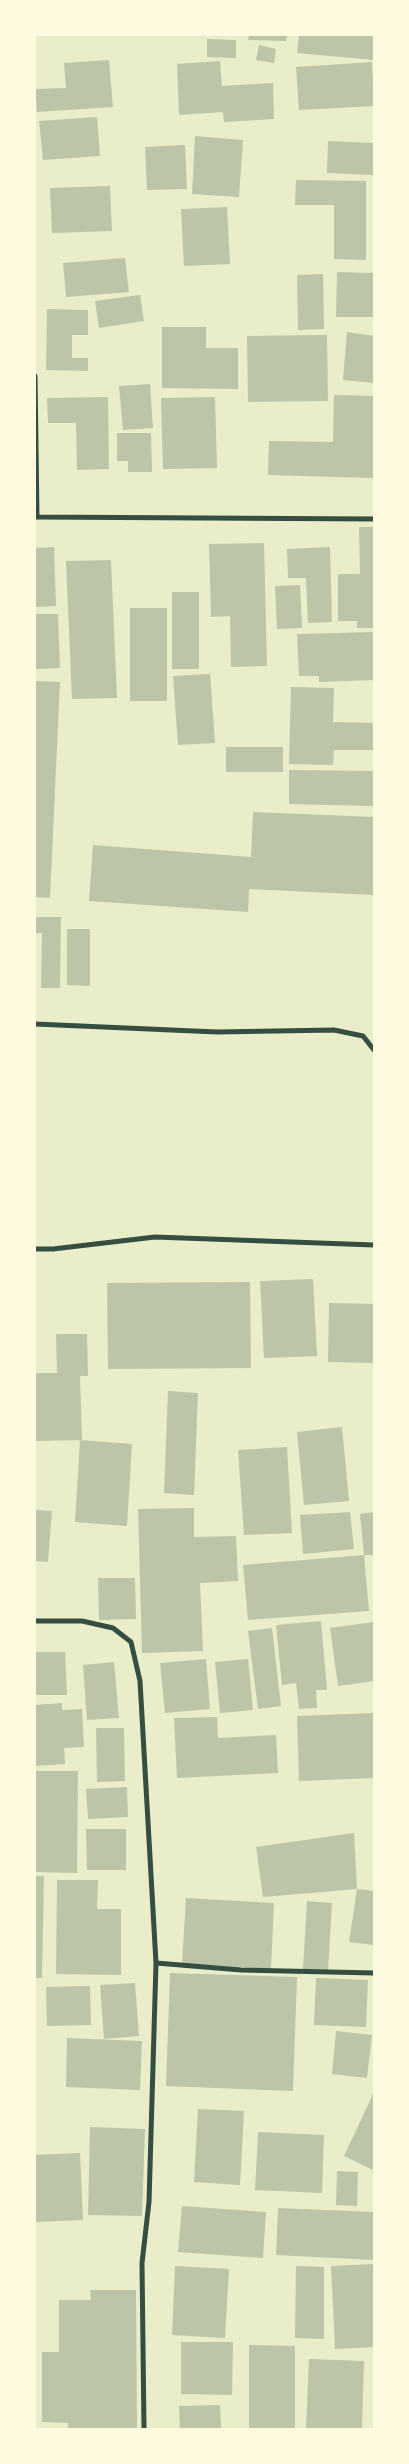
<!DOCTYPE html>
<html>
<head>
<meta charset="utf-8">
<style>
	body { margin:0 }
	#map { position:relative; width:409px; height:2464px; overflow:hidden; background:#e9edc9; font-family:Poppins,sans-serif }
	canvas { display:block }
	.frame { position:absolute; inset:0; border:36px solid #fefae0; pointer-events:none }
</style>
</head>
<body>
<div id="map">
<canvas width="409" height="2464"></canvas>
<div class="frame"></div>
</div>
<script>
const g = document.querySelector('canvas').getContext('2d');
g.lineJoin = 'round';
function fillPath(path, color) {
  g.fillStyle = color;
  g.fill(path, 'evenodd');
}
function poly(rows) {
  const path = new Path2D();
  for (const r of rows) {
    path.moveTo(r[0], r[1]);
    for (let i = 2; i < r.length; i += 2) path.lineTo(r[i], r[i + 1]);
  }
  return path;
}
function stroke(path, color, width, dash) {
  g.strokeStyle = color;
  g.lineWidth = width;
  g.lineCap = dash ? 'butt' : 'round';
  g.setLineDash(dash || []);
  g.stroke(path);
}
const building = poly([
	[249,35,287,35,286,41,248,40],
	[299,35,374,35,374,60,297,53],
	[207,39,236,40,236,58,207,57],
	[259,45,276,49,274,63,256,60],
	[109,60,113,107,37,112,35,89,66,88,64,63],
	[220,61,222,86,273,83,274,119,224,122,223,112,179,115,177,64],
	[372,62,374,106,299,110,296,67],
	[97,117,100,156,43,160,39,121],
	[195,136,243,140,239,197,192,194],
	[328,141,374,143,374,175,327,173],
	[185,145,187,189,147,190,145,147],
	[296,180,366,181,366,260,334,259,334,205,295,205],
	[110,186,112,231,52,233,50,188],
	[227,207,230,264,184,266,181,209],
	[125,258,129,292,66,297,63,263],
	[337,272,374,273,374,317,336,317],
	[323,274,324,329,298,330,297,275],
	[140,295,144,321,99,328,95,301],
	[47,309,88,310,88,335,72,335,72,358,88,358,88,371,46,370],
	[162,327,206,327,206,348,238,348,238,389,162,388],
	[347,332,374,336,374,383,343,380],
	[327,335,328,401,248,402,247,336],
	[150,384,153,428,123,430,119,386],
	[334,395,374,396,374,478,268,475,269,441,333,442],
	[108,397,109,469,77,470,76,423,48,423,47,398],
	[215,397,217,468,163,469,161,398],
	[117,433,151,433,152,472,128,472,128,461,117,461],
	[359,527,374,527,374,628,357,628,357,621,338,621,338,574,360,574],
	[264,543,267,666,231,667,230,616,211,617,209,544],
	[54,547,56,606,35,607,35,548],
	[330,547,332,622,308,623,306,578,288,578,287,549],
	[111,560,117,698,72,699,66,561],
	[300,585,302,628,277,629,275,586],
	[172,592,199,592,199,669,172,669],
	[130,608,167,608,167,701,130,701],
	[35,614,58,614,60,668,35,669],
	[374,632,374,680,319,682,319,676,299,676,297,634],
	[210,674,215,743,178,745,173,676],
	[35,681,60,682,50,898,35,897],
	[291,687,334,688,333,722,374,723,373,750,334,750,333,765,289,764],
	[226,747,283,747,283,772,226,772],
	[289,770,374,771,374,806,289,804],
	[253,812,374,817,374,895,249,889,248,912,89,901,93,845,251,857],
	[35,917,61,917,60,988,41,988,42,933,35,933],
	[67,929,90,929,90,986,67,985],
	[313,1279,317,1356,264,1358,260,1281],
	[250,1282,251,1368,108,1369,107,1283],
	[329,1303,374,1304,374,1363,328,1362],
	[56,1334,87,1334,88,1376,80,1376,82,1440,35,1441,35,1373,57,1373],
	[168,1391,198,1393,194,1495,164,1493],
	[342,1427,349,1501,304,1505,297,1432],
	[80,1440,132,1444,127,1526,75,1522],
	[287,1447,292,1533,244,1535,238,1450],
	[194,1508,194,1537,236,1536,238,1581,200,1583,203,1651,142,1653,138,1509],
	[35,1510,52,1511,48,1562,35,1561],
	[350,1512,354,1549,303,1554,300,1515],
	[374,1512,374,1555,364,1555,369,1611,248,1620,243,1565,364,1555,360,1514],
	[98,1578,135,1578,136,1619,99,1620],
	[321,1621,327,1690,316,1690,317,1708,299,1709,296,1683,282,1685,276,1625],
	[374,1622,374,1681,338,1686,330,1628],
	[272,1628,281,1706,258,1709,248,1631],
	[35,1652,65,1652,67,1695,35,1695],
	[206,1659,210,1709,165,1713,160,1663],
	[248,1659,253,1710,220,1713,215,1662],
	[114,1662,119,1718,87,1720,83,1665],
	[62,1703,62,1710,82,1709,84,1747,64,1748,65,1764,35,1766,35,1705],
	[374,1713,374,1778,299,1781,297,1716],
	[217,1717,218,1738,276,1735,278,1773,177,1778,174,1718],
	[96,1728,124,1728,125,1781,97,1782],
	[35,1771,78,1771,77,1873,35,1872],
	[127,1787,128,1817,88,1819,86,1789],
	[86,1829,126,1829,126,1870,87,1870],
	[354,1833,357,1889,263,1897,256,1847],
	[35,1876,44,1876,42,1978,35,1978],
	[57,1880,98,1880,97,1909,121,1909,121,1975,56,1974],
	[357,1889,374,1891,374,1945,349,1942],
	[186,1898,274,1903,271,1969,182,1964],
	[307,1901,332,1903,328,1970,303,1969],
	[170,1973,297,1977,293,2091,166,2086],
	[316,1978,368,1980,366,2027,314,2025],
	[135,1983,139,2036,104,2039,100,1985],
	[90,1986,91,2025,47,2026,46,1987],
	[336,2031,372,2035,367,2078,332,2074],
	[67,2038,142,2041,140,2090,66,2087],
	[374,2092,374,2168,373,2170,344,2156],
	[198,2109,244,2111,240,2185,194,2182],
	[90,2127,145,2129,142,2216,88,2215],
	[258,2132,324,2135,322,2193,255,2190],
	[80,2153,83,2220,35,2222,35,2155],
	[337,2171,358,2172,357,2206,336,2205],
	[182,2206,266,2212,263,2258,178,2252],
	[278,2208,374,2212,374,2260,276,2255],
	[374,2264,374,2347,335,2349,331,2266],
	[175,2266,229,2269,225,2338,172,2335],
	[296,2266,324,2267,324,2339,295,2338],
	[90,2290,136,2290,137,2429,68,2429,68,2423,42,2422,42,2352,59,2352,59,2300,91,2300],
	[181,2342,233,2342,232,2395,181,2394],
	[249,2345,295,2346,295,2429,249,2429],
	[309,2359,364,2361,362,2429,306,2429],
	[220,2405,221,2429,180,2429,179,2406]
]);
const minor = poly([
	[35,376,37,517],
	[35,517,374,519],
	[35,1024,217,1032,334,1030,363,1036,374,1050],
	[35,1249,53,1249,155,1237,374,1245],
	[35,1621,82,1621,113,1628,131,1642,140,1681,156,1963,149,2202,142,2263,144,2429],
	[156,1963,241,1970,374,1973]
]);
fillPath(building, '#bcc5a7');
stroke(minor, '#344e41', 5);
</script>
</body>
</html>
